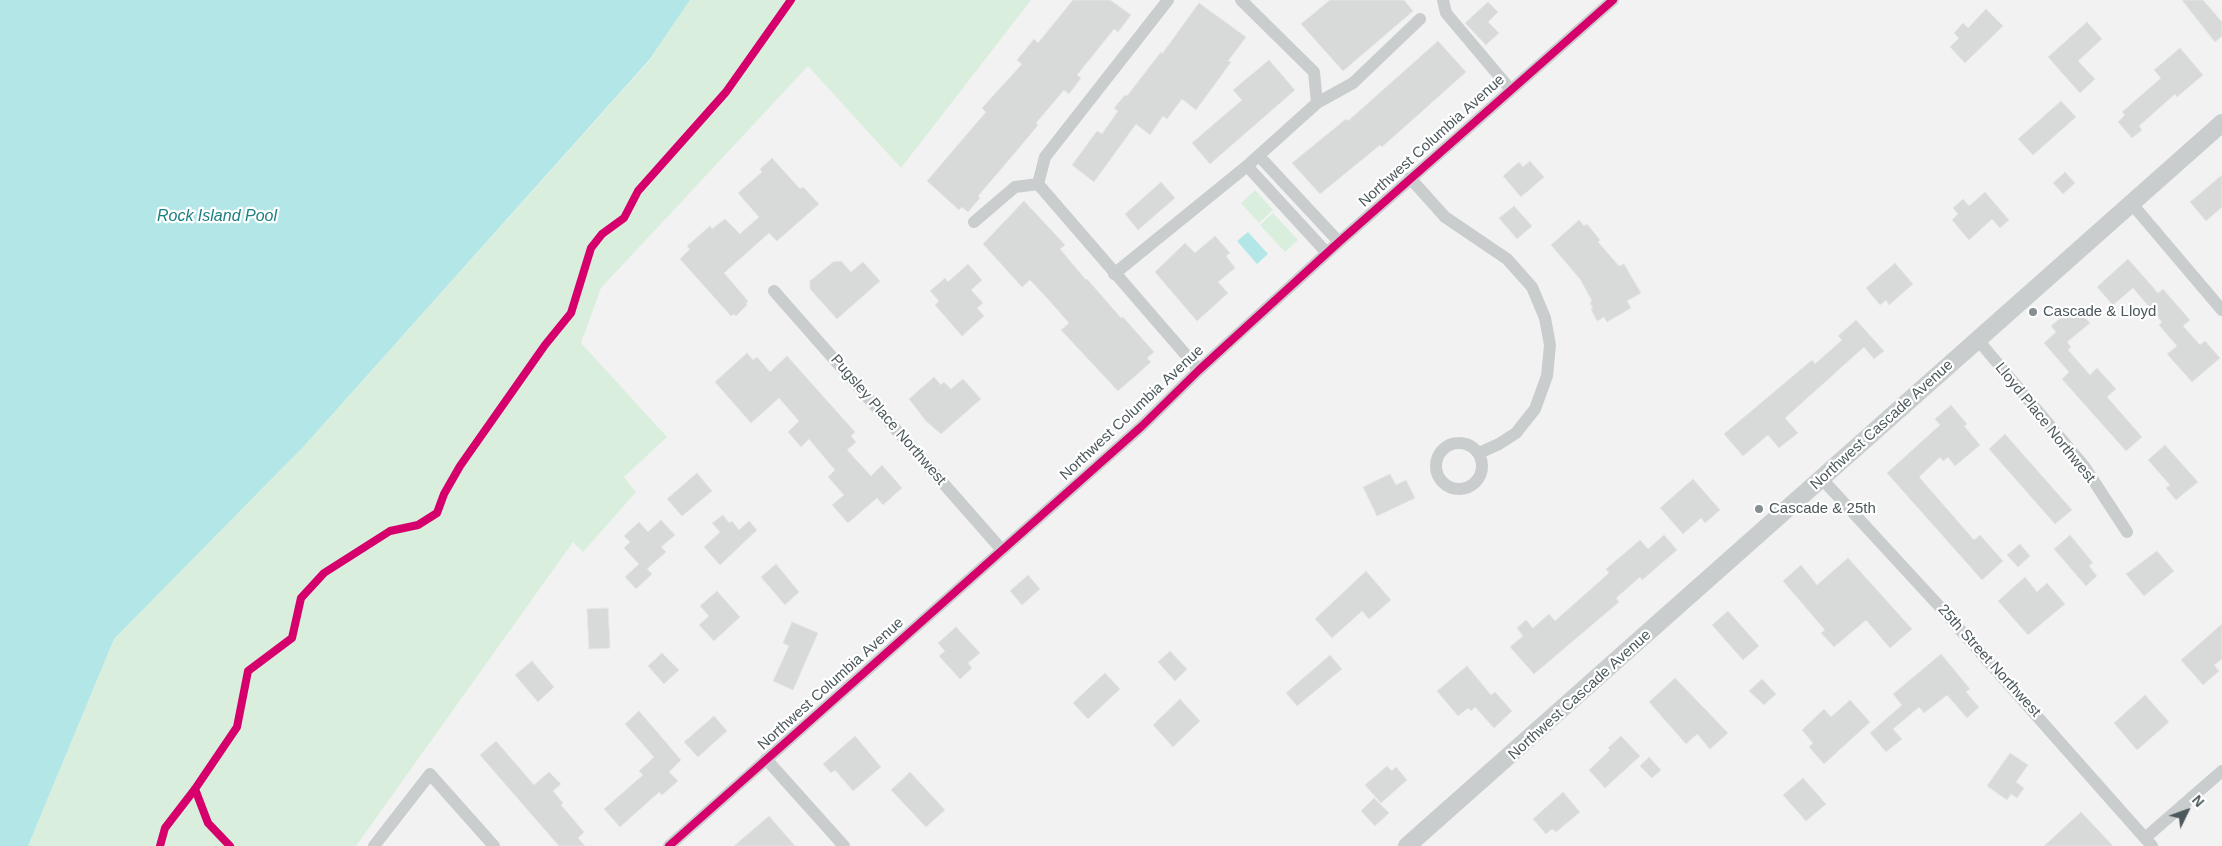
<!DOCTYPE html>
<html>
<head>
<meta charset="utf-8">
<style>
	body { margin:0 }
	#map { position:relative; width:2222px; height:846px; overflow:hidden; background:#f2f2f2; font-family:Helvetica,sans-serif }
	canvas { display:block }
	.north { position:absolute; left:2162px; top:786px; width:50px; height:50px; -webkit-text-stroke:4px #fff; paint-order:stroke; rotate:48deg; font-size:14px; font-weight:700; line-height:20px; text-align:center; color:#4b585c }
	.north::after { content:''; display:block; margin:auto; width:18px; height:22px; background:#4b585c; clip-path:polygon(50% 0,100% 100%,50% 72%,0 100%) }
</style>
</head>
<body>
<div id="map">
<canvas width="2222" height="846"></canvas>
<div class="north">N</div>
</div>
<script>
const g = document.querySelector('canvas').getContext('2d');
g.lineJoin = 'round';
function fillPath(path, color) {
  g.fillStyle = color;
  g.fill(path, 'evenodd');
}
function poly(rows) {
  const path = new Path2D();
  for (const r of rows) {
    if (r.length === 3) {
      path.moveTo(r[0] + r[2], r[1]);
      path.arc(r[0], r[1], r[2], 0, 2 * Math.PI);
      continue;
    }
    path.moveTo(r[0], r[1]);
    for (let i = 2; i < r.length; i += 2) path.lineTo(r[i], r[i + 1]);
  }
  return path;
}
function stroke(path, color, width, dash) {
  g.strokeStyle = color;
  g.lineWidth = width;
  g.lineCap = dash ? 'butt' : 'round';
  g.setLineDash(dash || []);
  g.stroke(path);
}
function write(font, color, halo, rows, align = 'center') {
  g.font = font + ' Helvetica,sans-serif';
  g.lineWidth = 4.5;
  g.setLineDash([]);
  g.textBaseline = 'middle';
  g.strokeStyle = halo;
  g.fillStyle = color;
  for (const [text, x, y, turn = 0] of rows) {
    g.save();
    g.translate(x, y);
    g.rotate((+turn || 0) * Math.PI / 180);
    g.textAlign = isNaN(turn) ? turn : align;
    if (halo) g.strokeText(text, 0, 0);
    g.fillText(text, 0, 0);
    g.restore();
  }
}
const green = poly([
	[690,0,1031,0,901,168,808,66,601,288,581,343,667,437,624,477,636,492,583,552,573,542,356,846,28,846,114,639,304,446,650,60],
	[1255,190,1273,210,1259,223,1241,203],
	[1273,213,1298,240,1285,252,1260,225]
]);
const water = poly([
	[0,0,690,0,650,59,304,446,114,639,28,846,0,846],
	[1248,232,1268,254,1257,264,1237,241]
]);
const building = poly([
	[1073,0,1110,0,1131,15,1118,32,1114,29,1077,75,1081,78,1069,94,1064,90,1036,123,1038,125,1019,148,978,196,980,198,968,212,962,207,959,210,927,181,986,112,982,108,1022,64,1017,60,1034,39,1038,43,1073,0],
	[1330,0,1404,0,1413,11,1343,71,1301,24,1330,0],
	[2182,0,2203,0,2222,22,2222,36,2215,42,2182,0],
	[1488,2,1498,12,1488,22,1499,33,1486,45,1465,23,1488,2],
	[1199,3,1246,37,1228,61,1231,62,1196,110,1182,99,1167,119,1163,116,1150,135,1136,124,1094,182,1072,165,1097,131,1102,134,1118,111,1114,108,1125,95,1127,96,1161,52,1162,54,1199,3],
	[1986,9,2003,26,1965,63,1950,47,1959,38,1954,33,1963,23,1968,28,1986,9],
	[2087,22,2102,39,2078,61,2095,79,2080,93,2048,57,2087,22],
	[1438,41,1466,72,1382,147,1380,145,1320,194,1292,163,1346,119,1348,121,1438,41],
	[2180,48,2203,75,2177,97,2175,94,2139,126,2142,130,2132,138,2118,122,2125,115,2122,112,2161,78,2154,70,2180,48],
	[1269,60,1295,90,1210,164,1192,143,1242,100,1233,90,1269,60],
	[2061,101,2076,117,2033,155,2018,139,2061,101],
	[772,158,800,189,803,187,819,204,777,241,769,233,724,273,748,301,746,303,747,305,736,316,734,314,731,316,680,259,690,249,687,246,710,226,712,229,725,219,740,234,759,217,738,193,762,172,760,169,772,158],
	[1530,161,1544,177,1521,197,1503,176,1519,162,1523,167,1530,161],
	[2065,172,2075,183,2063,194,2053,183,2065,172],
	[2222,175,2222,207,2206,221,2190,202,2222,175],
	[1161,182,1175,198,1138,230,1125,214,1161,182],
	[1985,192,2009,220,2000,228,1992,219,1969,240,1952,220,1958,214,1953,208,1963,199,1969,206,1985,192],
	[1024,201,1065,245,1060,249,1086,280,1087,279,1121,318,1123,317,1154,352,1147,358,1151,362,1118,391,1061,330,1069,323,1048,299,1030,280,1022,287,983,244,1024,201],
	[1514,206,1532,226,1517,239,1499,218,1514,206],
	[1579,220,1584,226,1587,224,1600,240,1598,242,1619,266,1624,264,1641,293,1627,301,1631,308,1607,322,1604,317,1597,321,1591,309,1593,308,1590,303,1592,301,1580,279,1551,245,1579,220],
	[1215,236,1230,253,1226,256,1235,268,1218,282,1228,293,1197,321,1155,272,1185,243,1195,253,1215,236],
	[2128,259,2158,293,2163,289,2190,320,2183,326,2200,345,2205,341,2220,358,2192,382,2167,354,2177,346,2159,325,2162,322,2133,288,2113,305,2097,287,2128,259],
	[841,261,851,272,863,262,880,281,837,319,810,289,810,281,833,262,841,261],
	[1895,263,1913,284,1889,305,1886,300,1880,305,1866,288,1895,263],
	[968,264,982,280,971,290,983,303,977,308,984,316,962,336,935,305,939,301,930,291,945,278,948,282,968,264],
	[2075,306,2090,323,2067,342,2071,347,2068,350,2090,375,2097,368,2116,389,2107,397,2142,437,2126,451,2062,379,2069,372,2044,343,2056,332,2051,326,2075,306],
	[1856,320,1884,351,1874,359,1864,347,1785,418,1798,433,1779,448,1768,435,1743,456,1724,434,1812,360,1815,364,1842,340,1838,336,1856,320],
	[747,353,753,360,757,357,770,372,787,356,855,432,851,436,856,442,847,450,871,476,882,465,902,488,883,505,877,498,848,523,832,505,844,495,828,477,835,470,809,439,801,447,788,432,799,421,779,398,751,423,715,382,747,353],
	[934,377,941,385,944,382,951,389,963,379,981,399,941,434,926,421,909,399,934,377],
	[1951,405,1967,424,1964,426,1980,445,1955,466,1948,457,1943,461,1940,457,1919,477,1974,540,1980,535,2003,561,1982,580,1887,473,1940,425,1935,419,1951,405],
	[2005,434,2072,510,2055,524,1989,449,2005,434],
	[2165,445,2198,482,2176,500,2166,488,2170,485,2148,460,2165,445],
	[697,473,712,491,682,516,667,499,697,473],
	[1390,474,1396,485,1406,480,1415,498,1377,516,1363,487,1390,474],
	[1693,479,1720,510,1705,523,1701,518,1683,534,1660,508,1693,479],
	[723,515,729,523,732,521,739,530,749,521,757,530,720,565,704,547,720,532,712,523,723,515],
	[661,520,675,535,661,547,666,552,647,569,652,574,636,589,625,577,639,564,624,548,630,542,624,536,639,522,648,532,661,520],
	[1664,535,1677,550,1642,580,1640,577,1616,598,1619,602,1534,674,1510,647,1523,636,1517,628,1526,620,1533,628,1549,614,1555,621,1609,573,1606,569,1640,540,1648,549,1664,535],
	[2070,535,2093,563,2089,566,2097,576,2086,586,2054,549,2070,535],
	[2020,544,2030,556,2018,567,2007,555,2020,544],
	[2157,551,2174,571,2144,596,2126,574,2157,551],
	[1848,558,1912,629,1890,648,1866,620,1834,647,1821,633,1825,630,1783,581,1801,565,1817,585,1848,558],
	[776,564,799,592,785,605,761,577,776,564],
	[1366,571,1391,600,1369,619,1362,611,1332,638,1315,619,1366,571],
	[1028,575,1040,589,1022,605,1010,591,1028,575],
	[2025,577,2037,592,2047,583,2065,604,2028,635,1998,601,2025,577],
	[717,591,740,617,714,641,699,625,709,616,700,606,717,591],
	[608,608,610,648,589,649,587,609,608,608],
	[1728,611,1759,646,1743,660,1712,625,1728,611],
	[792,622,818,633,793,690,773,681,789,646,783,643,792,622],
	[2222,624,2222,659,2214,665,2219,671,2203,685,2181,660,2222,624],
	[956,627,980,653,968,663,972,668,960,679,939,656,945,651,938,643,956,627],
	[1170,651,1187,669,1175,681,1158,662,1170,651],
	[662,653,679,670,664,684,648,666,662,653],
	[1941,654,1970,689,1966,692,1979,707,1967,718,1947,695,1924,713,1919,707,1893,729,1902,739,1886,752,1870,733,1902,705,1893,694,1941,654],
	[1330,655,1342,669,1297,706,1286,693,1330,655],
	[532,661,554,687,538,702,515,675,532,661],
	[1467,666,1491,695,1495,692,1512,711,1494,728,1475,707,1471,711,1468,708,1458,716,1437,691,1467,666],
	[1105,673,1120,689,1088,719,1073,703,1105,673],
	[1675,678,1728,733,1710,749,1697,734,1686,744,1649,702,1675,678],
	[1762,679,1776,694,1764,705,1749,691,1762,679],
	[2145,695,2169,722,2137,750,2114,723,2145,695],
	[1180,699,1200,721,1173,747,1153,725,1180,699],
	[1850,700,1870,722,1824,764,1809,747,1813,743,1802,730,1824,709,1831,717,1850,700],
	[639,711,681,760,669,772,678,781,662,795,659,792,620,827,604,809,643,775,639,771,654,757,625,724,639,711],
	[714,716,727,731,698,757,684,742,714,716],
	[855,736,881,767,853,791,835,770,831,773,823,764,855,736],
	[1621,736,1640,756,1605,788,1589,770,1610,750,1608,748,1621,736],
	[496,741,534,785,549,772,561,784,553,791,563,803,561,805,584,832,578,838,585,846,559,846,480,755,496,741],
	[2010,753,2028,765,2016,782,2024,788,2017,798,2011,794,2007,800,1987,786,2010,753],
	[1649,757,1661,770,1652,778,1640,766,1649,757],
	[1387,766,1392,771,1396,767,1407,780,1381,803,1365,785,1387,766],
	[910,772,945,810,926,827,891,790,910,772],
	[1803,778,1826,804,1806,821,1783,795,1803,778],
	[1563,792,1580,812,1556,832,1552,829,1546,834,1533,819,1563,792],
	[1374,798,1389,813,1375,826,1361,811,1374,798],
	[2081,812,2113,846,2044,846,2081,812],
	[769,816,795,846,734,846,769,816]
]);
const street = poly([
	[1168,0,1045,157,1038,184,1199,370],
	[1443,0,1446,13,1510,89],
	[1317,103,1353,83,1420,19],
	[1259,156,1339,242],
	[1247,166,1327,253],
	[1410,178,1445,217,1507,259,1532,287,1545,318,1550,345,1547,376,1535,409,1516,433,1499,444,1479,453],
	[2132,204,2222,310],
	[974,222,1015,187,1038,184],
	[1114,274,1247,166,1317,103,1314,72,1241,0],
	[774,291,1002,550],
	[1978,340,2084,466,2127,532],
	[1459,466,23],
	[1822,479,1940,607,2152,846],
	[766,759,844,846],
	[2145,838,2222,771],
	[374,846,430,774,494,846],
	[669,846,1142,426,1199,370,1339,242,1613,0]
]);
const secondary = poly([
	[1407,846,2222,123]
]);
const cycleway = poly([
	[195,789,208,823,230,846],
	[160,846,165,828,195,789,237,727,248,671,292,638,301,598,324,573,390,531,418,525,437,513,444,494,460,466,545,345,571,313,591,248,602,234,624,218,638,191,726,92,791,0],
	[669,846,1142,426,1199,370,1339,242,1613,0]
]);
const markers = [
	[2033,312,5,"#858e90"],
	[1759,509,5,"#858e90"]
];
const streetNames = [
	["Northwest Columbia Avenue",1432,141,-42],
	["Northwest Columbia Avenue",1132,413,-43],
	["Pugsley Place Northwest",888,420,49],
	["Lloyd Place Northwest",2045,423,51],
	["Northwest Cascade Avenue",1882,425,-42],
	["25th Street Northwest",1989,661,48],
	["Northwest Columbia Avenue",831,684,-42],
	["Northwest Cascade Avenue",1580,695,-42]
];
const poiNames = [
	["Cascade & Lloyd",2043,312],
	["Cascade & 25th",1769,509]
];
const waterNames = [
	["Rock Island Pool",217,217]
];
fillPath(green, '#d9eedd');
fillPath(water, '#b3e7e7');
fillPath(building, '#d8dada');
stroke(building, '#e4e4e4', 1);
stroke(street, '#cacdcd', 12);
stroke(secondary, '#c9cdcd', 18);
stroke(cycleway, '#d6006c', 8);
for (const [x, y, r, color] of markers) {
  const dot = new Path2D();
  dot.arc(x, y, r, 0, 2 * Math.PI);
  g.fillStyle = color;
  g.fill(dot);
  stroke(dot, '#fff', 2);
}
write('15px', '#4b585c', '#fff', streetNames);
write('15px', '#4b585c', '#fff', poiNames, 'left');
write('italic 16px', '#1b807f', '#fff', waterNames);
</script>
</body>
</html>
